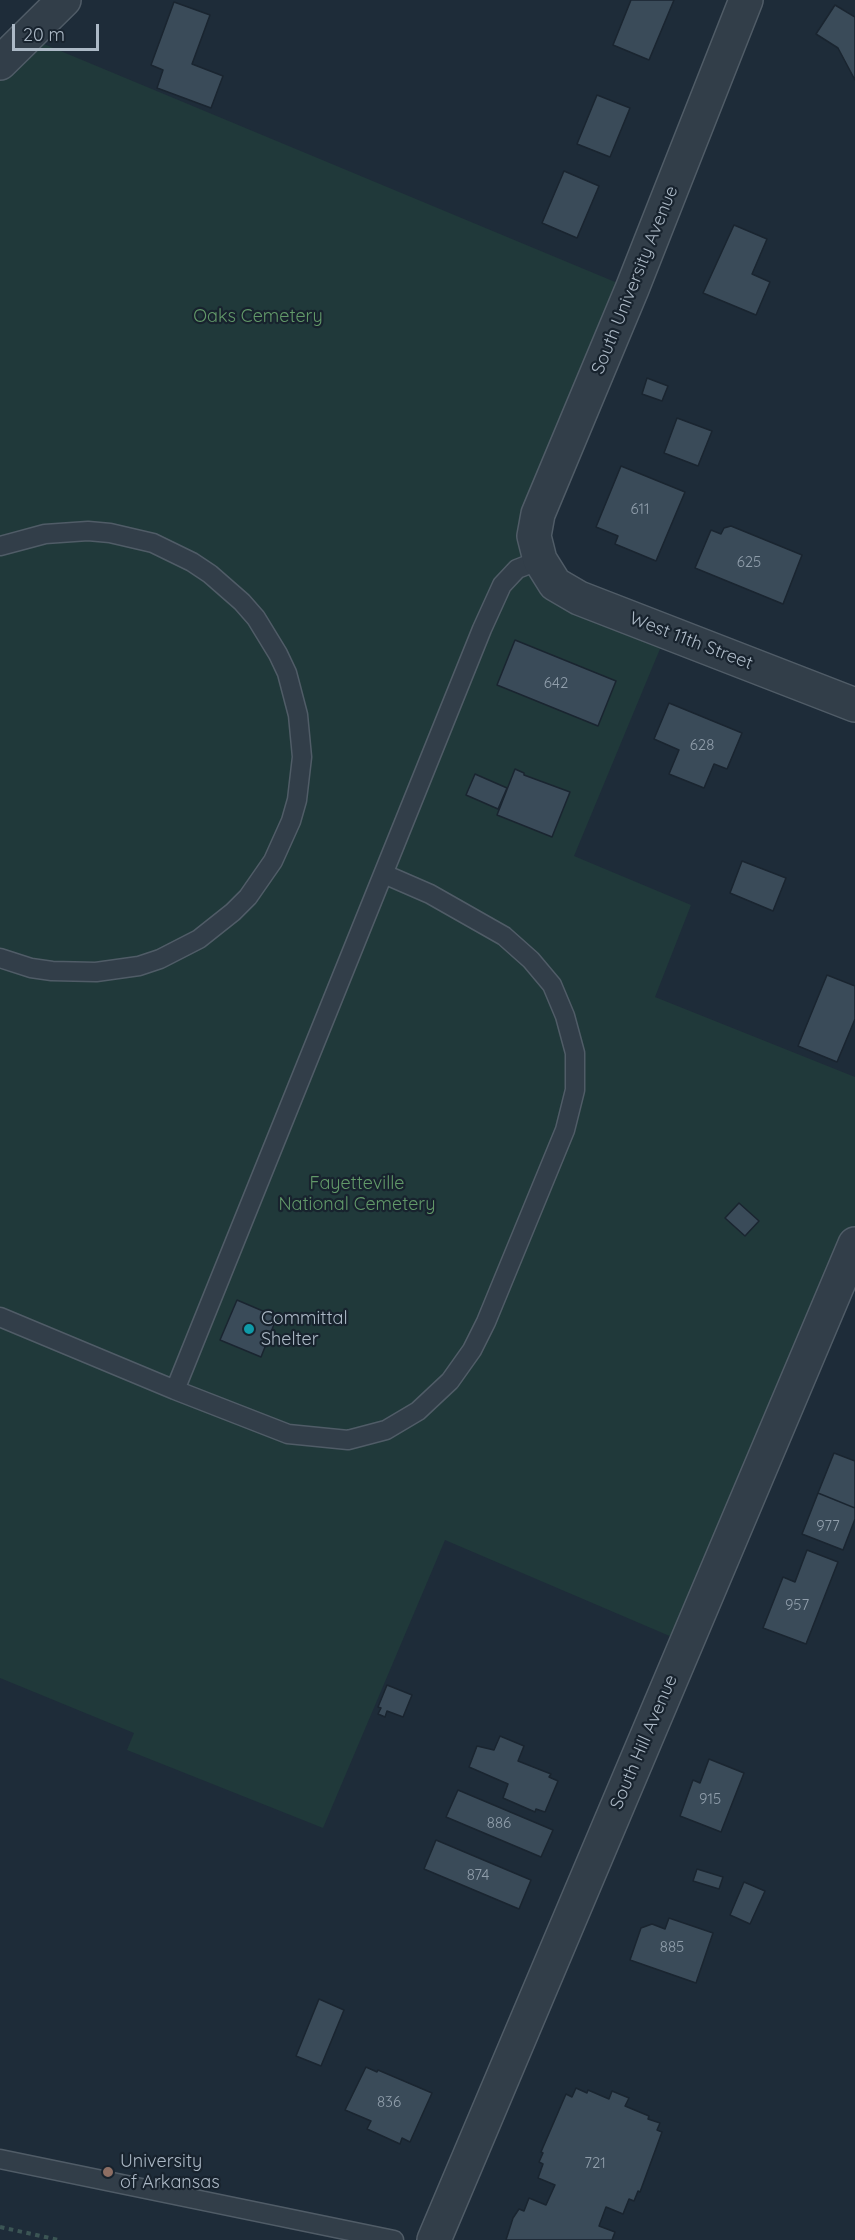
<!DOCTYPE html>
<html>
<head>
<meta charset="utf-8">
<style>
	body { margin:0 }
	#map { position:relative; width:855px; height:2240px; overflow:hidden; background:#1e2c39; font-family:Quicksand,sans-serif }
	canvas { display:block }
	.scale { position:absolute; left:12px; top:24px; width:87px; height:27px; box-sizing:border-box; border:3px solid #acb9c6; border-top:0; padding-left:8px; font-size:18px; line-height:21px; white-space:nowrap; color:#acb9c6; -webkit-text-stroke:4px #18232e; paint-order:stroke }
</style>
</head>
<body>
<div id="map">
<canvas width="855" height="2240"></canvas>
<div class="scale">20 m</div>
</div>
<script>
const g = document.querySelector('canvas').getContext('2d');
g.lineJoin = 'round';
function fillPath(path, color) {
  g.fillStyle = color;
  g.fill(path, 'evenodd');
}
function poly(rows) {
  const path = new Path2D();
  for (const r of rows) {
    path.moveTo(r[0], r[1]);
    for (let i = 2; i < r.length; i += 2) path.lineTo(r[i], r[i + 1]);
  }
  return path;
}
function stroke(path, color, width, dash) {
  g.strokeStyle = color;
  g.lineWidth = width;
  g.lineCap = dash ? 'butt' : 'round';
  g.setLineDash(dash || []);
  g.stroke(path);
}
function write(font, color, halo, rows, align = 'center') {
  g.font = font + ' Quicksand,sans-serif';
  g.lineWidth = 4.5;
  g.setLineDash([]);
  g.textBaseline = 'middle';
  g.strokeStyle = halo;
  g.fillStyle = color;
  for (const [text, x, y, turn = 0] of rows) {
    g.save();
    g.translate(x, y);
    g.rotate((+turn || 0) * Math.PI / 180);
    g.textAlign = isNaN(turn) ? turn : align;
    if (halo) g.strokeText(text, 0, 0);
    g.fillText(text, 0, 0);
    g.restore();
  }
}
const green = poly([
	[27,37,632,289,540,560,667,632,574,856,691,905,655,997,855,1077,855,1244,686,1643,445,1540,323,1828,127,1750,134,1733,0,1678,0,63]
]);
const building = poly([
	[631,0,674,0,649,60,613,45,631,0],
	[174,2,210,15,192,64,223,76,211,108,157,88,163,70,151,65,174,2],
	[835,5,855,17,855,80,838,48,816,34,835,5],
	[597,95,630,108,610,157,577,144,597,95],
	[564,171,599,186,577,238,542,223,564,171],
	[734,225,767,239,752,274,770,282,756,315,703,293,734,225],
	[647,378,668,386,662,401,642,394,647,378],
	[677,418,712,431,698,466,664,453,677,418],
	[621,466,685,492,656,561,615,544,618,536,596,527,621,466],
	[731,526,802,555,783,604,695,568,711,530,721,534,724,528,731,526],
	[515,640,616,681,598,726,497,685,515,640],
	[669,703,742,733,727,769,714,764,704,788,669,774,679,750,654,739,669,703],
	[515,769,524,773,524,775,570,792,552,837,497,815,515,769],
	[475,774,507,788,498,809,466,795,475,774],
	[742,861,786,878,773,911,730,893,742,861],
	[827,975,855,986,855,1019,837,1062,798,1046,827,975],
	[739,1203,759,1221,745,1236,725,1218,739,1203],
	[237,1300,277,1317,261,1357,220,1340,237,1300],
	[834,1453,855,1461,855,1508,818,1493,834,1453],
	[818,1493,855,1508,855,1519,843,1550,802,1534,818,1493],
	[807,1550,838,1562,806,1644,763,1628,783,1577,795,1582,807,1550],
	[387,1685,412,1695,403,1717,387,1711,385,1717,378,1714,381,1708,378,1707,387,1685],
	[500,1736,524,1746,518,1761,551,1774,549,1777,558,1781,545,1812,536,1809,535,1812,503,1798,508,1784,469,1767,477,1746,494,1750,500,1736],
	[709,1759,744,1773,721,1832,680,1816,693,1780,700,1783,709,1759],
	[458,1790,553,1830,541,1857,446,1817,458,1790],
	[436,1840,531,1880,519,1909,424,1869,436,1840],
	[697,1869,723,1877,719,1889,693,1881,697,1869],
	[744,1882,765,1891,750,1924,730,1915,744,1882],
	[669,1918,713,1933,696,1983,630,1960,641,1928,652,1924,665,1929,669,1918],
	[319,1999,344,2010,321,2066,296,2056,319,1999],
	[366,2067,377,2072,378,2070,432,2093,410,2142,402,2138,400,2144,367,2129,371,2121,345,2110,366,2067],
	[576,2088,587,2093,588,2090,609,2099,612,2091,629,2098,625,2106,649,2116,648,2119,660,2123,657,2130,662,2132,640,2192,638,2191,634,2201,629,2199,623,2214,606,2207,599,2226,615,2232,612,2240,506,2240,513,2218,519,2209,524,2211,529,2198,546,2205,555,2185,538,2178,543,2164,539,2162,543,2153,541,2152,566,2094,572,2097,576,2088]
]);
const path = poly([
	[0,2227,59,2240]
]);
const service = poly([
	[0,546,45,534,88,531,110,533,153,543,192,562,210,574,242,602,256,618,278,654,287,673,298,715,302,757,297,800,291,821,273,861,248,897,233,912,199,939,160,959,139,966,96,972,52,971,31,968,0,958],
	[0,1317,175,1390,288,1434,348,1440,386,1430,418,1411,450,1381,472,1350,486,1322,565,1130,575,1090,575,1053,565,1016,552,985,531,960,504,936,430,894,384,874],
	[175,1390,482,629,502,585,517,569,540,560],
	[0,2159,394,2240]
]);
const minor = poly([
	[746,0,632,289,538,514,534,536,540,560,555,584,579,598,855,705],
	[0,63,64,0],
	[434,2240,855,1244]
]);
const markers = [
	[249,1329,6,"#0f9aa8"],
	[108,2172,6,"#8d6e63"]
];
const numberNames = [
	["611",640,509],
	["625",749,562],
	["642",556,683],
	["628",702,745],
	["977",828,1526],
	["957",797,1605],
	["915",710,1799],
	["886",499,1823],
	["874",478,1875],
	["885",672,1947],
	["836",389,2102],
	["721",595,2163]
];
const streetNames = [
	["South University Avenue",635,280,-68],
	["West 11th Street",691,641,21],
	["South Hill Avenue",644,1742,-67]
];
const parkNames = [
	["Oaks Cemetery",258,317],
	["Fayetteville",357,1184],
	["National Cemetery",357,1205]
];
const poiNames = [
	["Committal",261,1319],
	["Shelter",261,1340],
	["University",120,2162],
	["of Arkansas",120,2183]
];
fillPath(green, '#20393a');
fillPath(building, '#3a4b59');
stroke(building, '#1a2530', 1.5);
stroke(service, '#505c67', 21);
stroke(minor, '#505c67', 36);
stroke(path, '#3b5554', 4, [4.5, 4.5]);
stroke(service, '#323e49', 18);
stroke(minor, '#323e49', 33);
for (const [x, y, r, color] of markers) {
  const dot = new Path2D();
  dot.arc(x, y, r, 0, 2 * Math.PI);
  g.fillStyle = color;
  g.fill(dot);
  stroke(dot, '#18232e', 2);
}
write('15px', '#909eab', null, numberNames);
write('18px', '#acb9c6', '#18232e', streetNames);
write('18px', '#629969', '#18232e', parkNames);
write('18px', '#acb9c6', '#18232e', poiNames, 'left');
</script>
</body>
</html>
